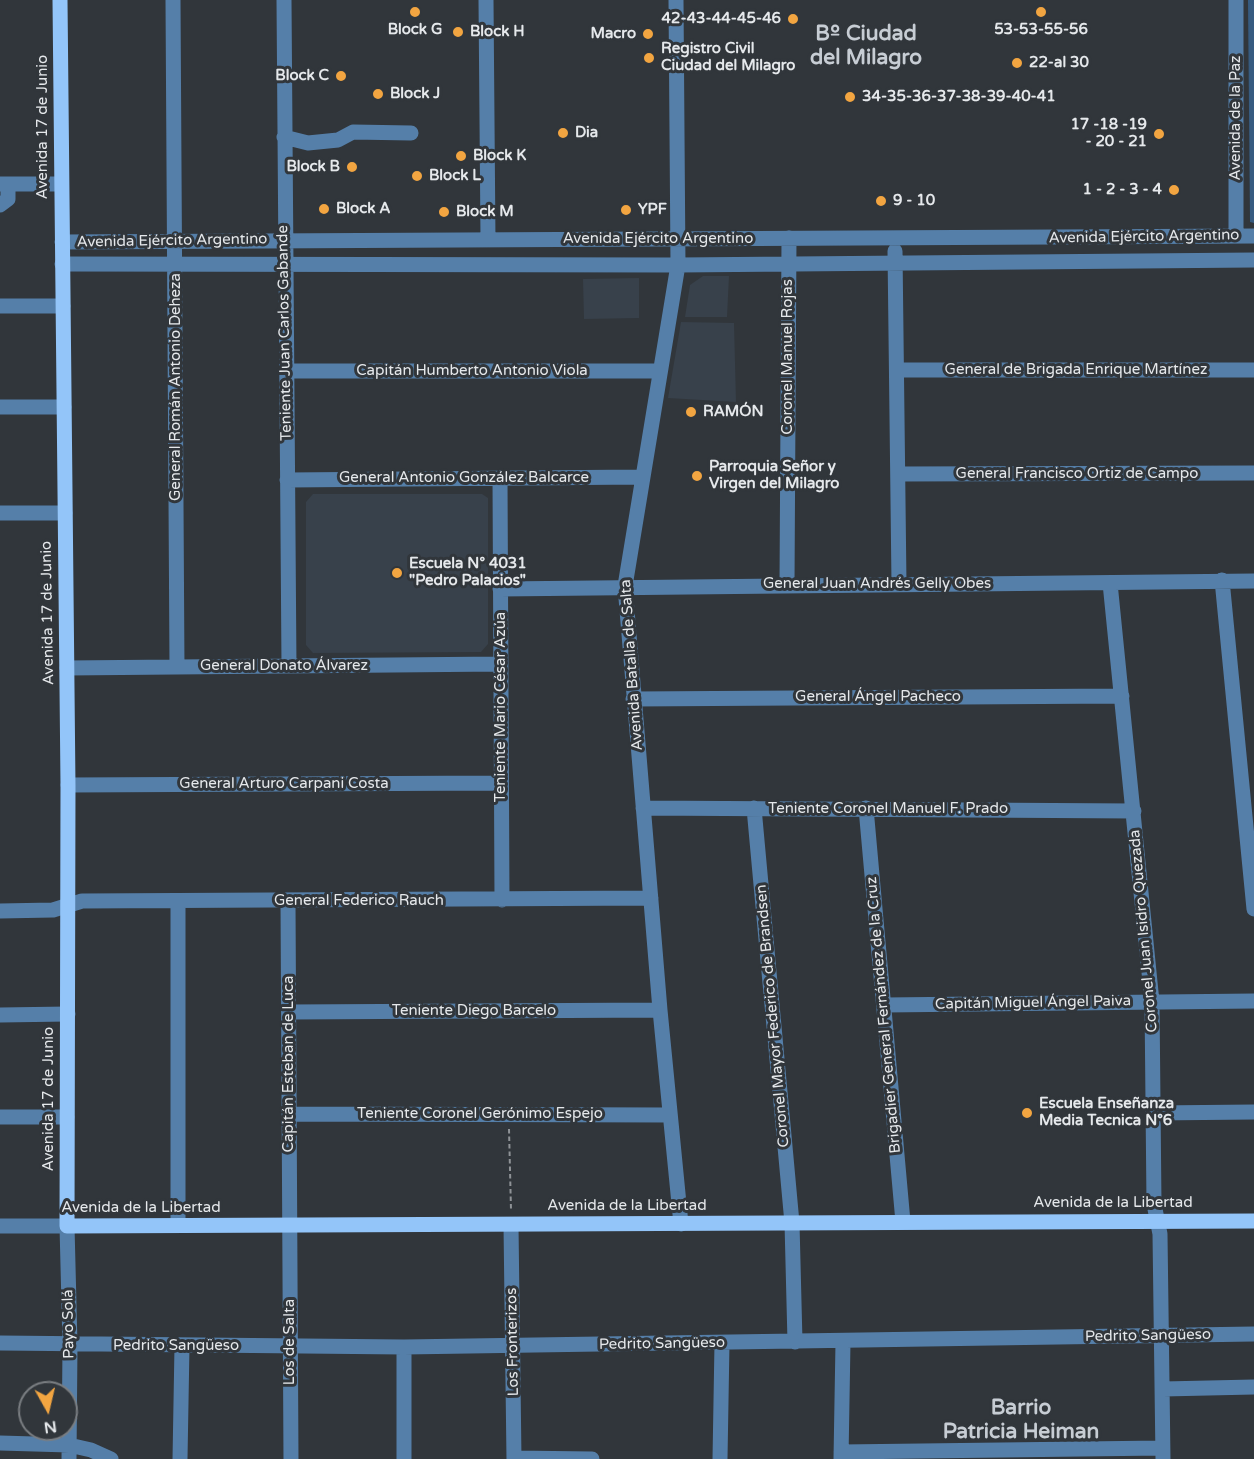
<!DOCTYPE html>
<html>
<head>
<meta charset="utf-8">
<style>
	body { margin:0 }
	#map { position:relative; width:1254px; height:1459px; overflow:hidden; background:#31363b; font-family:"Varela Round",sans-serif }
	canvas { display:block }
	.north { position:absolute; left:18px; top:1381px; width:60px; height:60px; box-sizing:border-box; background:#31363b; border:2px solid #797d81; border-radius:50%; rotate:172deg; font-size:16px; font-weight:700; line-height:24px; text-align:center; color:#e5e8eb }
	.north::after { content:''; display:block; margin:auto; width:21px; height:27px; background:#f2a541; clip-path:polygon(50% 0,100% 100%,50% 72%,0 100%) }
</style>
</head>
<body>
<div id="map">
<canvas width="1254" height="1459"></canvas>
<div class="north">N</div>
</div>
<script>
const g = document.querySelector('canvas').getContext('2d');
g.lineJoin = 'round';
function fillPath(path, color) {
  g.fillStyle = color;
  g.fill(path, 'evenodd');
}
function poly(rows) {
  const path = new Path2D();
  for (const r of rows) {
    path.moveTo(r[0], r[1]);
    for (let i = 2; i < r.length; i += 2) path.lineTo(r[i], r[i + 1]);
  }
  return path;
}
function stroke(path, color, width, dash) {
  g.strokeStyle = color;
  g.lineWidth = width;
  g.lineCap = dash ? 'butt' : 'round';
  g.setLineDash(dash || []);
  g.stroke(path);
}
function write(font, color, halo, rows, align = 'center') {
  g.font = font + ' "Varela Round",sans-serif';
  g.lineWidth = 6;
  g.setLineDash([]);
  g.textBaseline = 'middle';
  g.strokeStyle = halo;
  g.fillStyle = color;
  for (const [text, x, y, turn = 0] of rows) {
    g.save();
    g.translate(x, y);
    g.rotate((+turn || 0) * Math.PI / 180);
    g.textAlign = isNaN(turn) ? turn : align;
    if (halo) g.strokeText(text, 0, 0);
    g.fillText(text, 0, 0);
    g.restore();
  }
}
const built = poly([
	[703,276,729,276,727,317,685,317,690,285],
	[639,278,639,318,584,319,583,279],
	[681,322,734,323,736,402,668,398],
	[313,494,482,494,488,498,488,644,481,652,313,653,306,645,306,502]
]);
const green = poly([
	[1248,0,1254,0,1254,223,1250,222]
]);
const path = poly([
	[509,1129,511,1210]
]);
const minor = poly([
	[173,0,177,667],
	[284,0,289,666],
	[486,0,488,240],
	[676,0,678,265,625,586,660,1010,681,1224],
	[1236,0,1236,236],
	[284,137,308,143,338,140,353,132,411,133],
	[0,184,61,184],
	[0,205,8,199,8,184],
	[62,242,1254,236],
	[895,251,899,584],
	[62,264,678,265,1254,260],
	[0,306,63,306],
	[898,370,1254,370],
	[286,371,659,371],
	[0,407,64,407],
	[900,474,1254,473],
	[500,478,502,900],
	[287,480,642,477],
	[0,513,65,513],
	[1222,580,1254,909],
	[1110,583,1152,1002,1154,1204,1160,1234,1163,1459],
	[787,585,789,238],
	[500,589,1254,581],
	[67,668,501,664],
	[633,699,1122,696],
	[68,785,501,783],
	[643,808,1134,811],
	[754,808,792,1223,795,1342],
	[866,808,903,1222],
	[178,901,178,1225],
	[288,902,291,1459],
	[0,911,53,910,82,901,651,898],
	[884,1005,1254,1001],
	[289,1012,660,1010],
	[0,1015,68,1014],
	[1153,1113,1254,1112],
	[290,1114,670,1115],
	[0,1117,67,1117],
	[511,1225,514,1459],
	[0,1226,67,1226,70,1345,69,1459],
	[0,1343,404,1347,1254,1334],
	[1163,1389,1254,1387],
	[0,1443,69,1445,91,1450,111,1459],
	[841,1452,1162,1448],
	[514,1458,592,1459],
	[180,1459,182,1346],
	[404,1459,404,1347],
	[720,1459,722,1343],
	[841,1459,843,1342]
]);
const major = poly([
	[60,0,68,785,67,1226,1254,1221]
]);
const markers = [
	[415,12,6,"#f2a541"],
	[1041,12,6,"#f2a541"],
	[793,19,6,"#f2a541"],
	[458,32,6,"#f2a541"],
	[648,34,6,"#f2a541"],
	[649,58,6,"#f2a541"],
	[1017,63,6,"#f2a541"],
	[341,76,6,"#f2a541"],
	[378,94,6,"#f2a541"],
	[850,97,6,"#f2a541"],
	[563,133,6,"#f2a541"],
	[1159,134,6,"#f2a541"],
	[461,156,6,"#f2a541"],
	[352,167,6,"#f2a541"],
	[417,176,6,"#f2a541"],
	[1174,190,6,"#f2a541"],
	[881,201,6,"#f2a541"],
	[324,209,6,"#f2a541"],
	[626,210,6,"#f2a541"],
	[444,212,6,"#f2a541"],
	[691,412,6,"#f2a541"],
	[697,476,6,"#f2a541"],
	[397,573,6,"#f2a541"],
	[1027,1113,6,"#f2a541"]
];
const poiNames = [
	["42-43-44-45-46",781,19,"right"],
	["Block G",415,30,"center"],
	["53-53-55-56",1041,30,"center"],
	["Block H",470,32],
	["Macro",636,34,"right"],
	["Registro Civil",661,49],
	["Ciudad del Milagro",661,66],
	["22-al 30",1029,63],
	["Block C",329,76,"right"],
	["Block J",390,94],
	["34-35-36-37-38-39-40-41",862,97],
	["17 -18 -19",1147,125,"right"],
	["- 20 - 21",1147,142,"right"],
	["Dia",575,133],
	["Block K",473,156],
	["Block B",340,167,"right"],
	["Block L",429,176],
	["1 - 2 - 3 - 4",1162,190,"right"],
	["9 - 10",893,201],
	["Block A",336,209],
	["YPF",638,210],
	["Block M",456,212],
	["RAMÓN",703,412],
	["Parroquia Señor y",709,467],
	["Virgen del Milagro",709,484],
	["Escuela N° 4031",409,564],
	["\"Pedro Palacios\"",409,581],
	["Escuela Enseñanza",1039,1104],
	["Media Tecnica N°6",1039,1121]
];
const streetNames = [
	["Avenida de la Paz",1236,118,-90],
	["Avenida 17 de Junio",43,127,-90],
	["Avenida Ejército Argentino",1144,237,-1],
	["Avenida Ejército Argentino",658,239],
	["Avenida Ejército Argentino",172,241,-1],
	["Teniente Juan Carlos Gabande",285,333,-91],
	["Coronel Manuel Rojas",788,357,-90],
	["General de Brigada Enrique Martínez",1076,370],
	["Capitán Humberto Antonio Viola",472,371],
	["General Román Antonio Deheza",176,387,-90],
	["General Francisco Ortiz de Campo",1077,474],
	["General Antonio González Balcarce",464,478],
	["General Juan Andrés Gelly Obes",877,584],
	["Avenida 17 de Junio",48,613,-91],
	["Avenida Batalla de Salta",632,665,-94],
	["General Donato Álvarez",284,666],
	["General Ángel Pacheco",878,697],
	["Teniente Mario César Azúa",501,707,-90],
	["General Arturo Carpani Costa",284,784],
	["Teniente Coronel Manuel F. Prado",888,809],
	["General Federico Rauch",359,901],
	["Coronel Juan Isidro Quezada",1144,931,-95],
	["Capitán Miguel Ángel Paiva",1033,1003,-1],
	["Teniente Diego Barcelo",474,1011],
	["Brigadier General Fernández de la Cruz",884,1015,-95],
	["Coronel Mayor Federico de Brandsen",773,1016,-95],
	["Capitán Esteban de Luca",289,1064,-90],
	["Avenida 17 de Junio",49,1099,-90],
	["Teniente Coronel Gerónimo Espejo",480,1114],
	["Avenida de la Libertad",1113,1203],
	["Avenida de la Libertad",627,1206],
	["Avenida de la Libertad",141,1208],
	["Payo Solá",69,1324,-91],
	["Pedrito Sangüeso",1148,1336,-1],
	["Los de Salta",290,1342,-90],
	["Los Fronterizos",513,1342,-91],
	["Pedrito Sangüeso",662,1344,-1],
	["Pedrito Sangüeso",176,1346]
];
const districtNames = [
	["Bº Ciudad",866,34],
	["del Milagro",866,58],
	["Barrio",1021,1408],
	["Patricia Heiman",1021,1432]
];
fillPath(built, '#38414b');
fillPath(green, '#365b80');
stroke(path, '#8f9397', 2, [4.5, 3]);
stroke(minor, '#557fa9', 15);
stroke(major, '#93c5f9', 15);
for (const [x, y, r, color] of markers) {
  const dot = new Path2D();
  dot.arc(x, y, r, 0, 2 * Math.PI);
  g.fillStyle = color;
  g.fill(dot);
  stroke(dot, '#31363b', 2);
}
write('bold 15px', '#e5e8eb', '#31363b', poiNames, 'left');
write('15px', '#e5e8eb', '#31363b', streetNames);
write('bold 21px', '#c7cdd4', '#31363b', districtNames);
</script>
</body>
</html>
